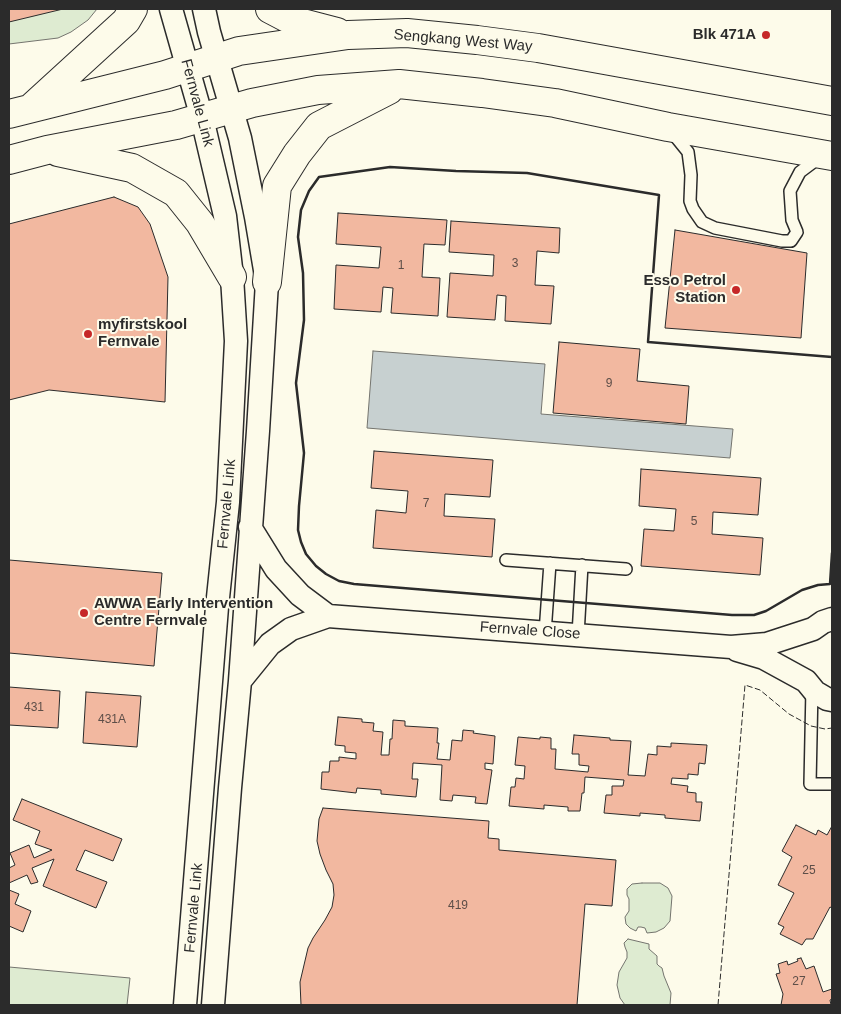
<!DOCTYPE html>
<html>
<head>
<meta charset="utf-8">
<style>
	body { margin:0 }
	#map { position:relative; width:841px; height:1014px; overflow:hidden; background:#fdfbea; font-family:Arial,sans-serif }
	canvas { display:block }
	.frame { position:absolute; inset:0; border:10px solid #2b2b2b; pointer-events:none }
</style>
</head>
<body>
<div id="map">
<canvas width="841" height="1014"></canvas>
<div class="frame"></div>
</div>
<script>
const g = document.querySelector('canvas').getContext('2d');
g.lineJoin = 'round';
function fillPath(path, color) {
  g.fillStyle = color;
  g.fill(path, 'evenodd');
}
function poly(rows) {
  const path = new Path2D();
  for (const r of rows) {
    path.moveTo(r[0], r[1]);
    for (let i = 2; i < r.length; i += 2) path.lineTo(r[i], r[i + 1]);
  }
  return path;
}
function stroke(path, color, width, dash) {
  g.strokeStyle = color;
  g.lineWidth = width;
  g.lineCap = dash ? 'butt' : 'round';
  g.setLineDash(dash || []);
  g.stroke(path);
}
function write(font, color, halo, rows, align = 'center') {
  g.font = font + ' Arial,sans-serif';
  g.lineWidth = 4;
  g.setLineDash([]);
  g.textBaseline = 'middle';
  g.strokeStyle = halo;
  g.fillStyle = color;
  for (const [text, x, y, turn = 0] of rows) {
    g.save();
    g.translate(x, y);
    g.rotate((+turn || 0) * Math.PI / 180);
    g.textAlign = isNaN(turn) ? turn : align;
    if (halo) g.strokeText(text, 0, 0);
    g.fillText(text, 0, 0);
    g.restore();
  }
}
const green = poly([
	[9,9,97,9,88,20,71,32,58,38,9,44,9,9],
	[642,883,660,883,668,888,672,896,670,921,664,928,656,932,647,933,645,928,641,927,638,927,636,931,630,928,626,924,625,917,629,911,629,899,627,895,627,889,632,884,642,883],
	[628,939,649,944,649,949,657,956,657,964,659,966,662,968,664,976,671,993,670,1005,625,1005,620,998,617,985,619,972,627,958,627,952,625,947,624,943,628,939],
	[9,967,130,978,127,1005,9,1005,9,967]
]);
const water = poly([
	[373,351,545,364,541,414,733,429,730,458,367,428,373,351]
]);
const building = poly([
	[9,9,63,9,9,22,9,9],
	[114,197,138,207,150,224,168,277,165,402,49,390,9,400,9,224,114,197],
	[338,213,447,220,445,245,424,244,422,277,440,278,438,316,391,313,393,288,383,287,381,312,334,309,336,265,379,268,381,247,336,244,338,213],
	[451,221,560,228,559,253,537,251,535,285,554,286,551,324,505,321,506,296,497,295,495,320,447,317,450,273,493,276,494,255,449,252,451,221],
	[675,230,807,253,801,338,665,328,675,230],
	[559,342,640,349,637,381,689,386,686,424,553,413,559,342],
	[374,451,493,460,490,497,445,494,444,516,495,519,492,557,373,548,376,510,406,513,408,491,371,488,374,451],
	[641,469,761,478,758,515,713,512,712,534,763,538,760,575,641,566,644,529,674,531,676,509,639,506,641,469],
	[9,560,162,573,154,666,9,653,9,560],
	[9,687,60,691,58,728,9,725,9,687],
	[86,692,141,696,137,747,83,743,86,692],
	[338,717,362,719,362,722,374,723,373,731,383,732,381,755,389,755,390,739,392,739,393,720,405,721,405,726,438,728,437,743,439,743,437,759,450,760,452,740,462,741,463,730,474,731,473,733,495,736,493,764,485,763,485,769,492,770,487,804,475,803,476,797,453,795,452,801,440,800,442,765,413,763,412,779,418,779,416,797,381,794,381,790,357,788,356,793,321,789,322,772,329,772,330,761,339,761,339,757,356,759,356,753,345,752,345,746,335,745,338,717],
	[574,735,610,738,610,740,631,741,628,775,645,776,648,754,657,755,657,746,671,747,671,743,707,745,705,764,699,763,698,775,688,774,688,779,672,778,671,784,688,786,687,792,696,793,696,802,702,802,700,821,665,818,665,815,640,813,640,816,604,813,606,795,612,795,612,786,623,786,624,780,585,777,584,793,582,793,580,811,568,811,568,807,544,805,544,809,509,806,511,787,515,787,516,778,524,779,525,766,515,765,518,737,540,739,540,737,551,738,551,749,556,749,555,769,588,772,589,766,579,765,579,754,572,754,574,735],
	[22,799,122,839,113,861,85,850,76,870,107,882,96,908,43,886,54,859,32,868,38,882,31,884,27,875,9,883,9,868,15,865,10,853,29,845,34,858,52,850,35,844,40,831,13,820,22,799],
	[323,808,489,821,488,838,499,839,499,850,616,860,612,906,585,904,577,1005,301,1005,300,982,308,948,313,938,325,920,332,907,334,895,333,884,326,870,320,854,317,841,319,819,323,808],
	[796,825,816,835,818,830,827,835,832,826,832,908,830,907,813,939,806,939,802,945,780,934,784,927,778,924,794,893,778,885,792,857,782,851,796,825],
	[9,890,19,894,15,904,31,911,23,932,9,926,9,890],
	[801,958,806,969,814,966,823,992,832,989,832,999,830,1000,831,1005,781,1005,783,994,776,974,780,973,778,964,787,961,788,965,798,961,797,959,801,958]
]);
const lane = poly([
	[671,131,688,152,691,175,690,201,693,209,702,222,715,228,782,241,791,241,797,232,792,220,790,191,800,172,820,157],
	[506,560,626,569],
	[545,633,550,563],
	[578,635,582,565],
	[812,688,810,784,832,784]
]);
const street = poly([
	[171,9,202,118,225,216,232,277,236,341,228,502,217,607,185,1005],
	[204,9,209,32,240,138,256,217,267,282,258,431,240,681,230,788,213,1005],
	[250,527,276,569,300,595,328,616],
	[737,650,764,658,806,681,815,692,827,699,832,700],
	[240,681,270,644,291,629,328,616,731,647,767,644,813,629,823,622,832,619]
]);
const secondary = poly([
	[270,9,291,20,337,32],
	[33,106,126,21,133,9],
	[9,114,165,75,239,51,348,35,407,33,477,40,538,48,832,101],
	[58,152,132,168,176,193,200,223,232,277],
	[9,160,47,150,176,125,252,103,318,90,399,84,482,93,555,103,668,127,832,156],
	[267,282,277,186,297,154,319,126,389,90]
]);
const fence = poly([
	[832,553,830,584,832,584],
	[718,1005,745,685,760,690,789,714,811,726,825,729,832,728]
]);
const wall = poly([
	[832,357,648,342,659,195,527,173,456,171,390,167,319,177,309,191,301,210,298,237,303,273,304,320,296,383,304,453,299,506,298,530,301,542,306,554,316,566,326,574,339,581,354,584,732,615,754,615,766,611,802,590,818,585,830,584,832,553]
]);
const markers = [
	[766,35,5,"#c62828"],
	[736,290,5,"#c62828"],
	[88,334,5,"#c62828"],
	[84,613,5,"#c62828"]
];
const numberNames = [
	["3",515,264],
	["1",401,266],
	["9",609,384],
	["7",426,504],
	["5",694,522],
	["431",34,708],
	["431A",112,720],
	["25",809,871],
	["419",458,906],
	["27",799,982]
];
const poiNames = [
	["Blk 471A",756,35],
	["Esso Petrol",726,281],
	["Station",726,298],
	["myfirstskool",98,325,"left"],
	["Fernvale",98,342,"left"],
	["AWWA Early Intervention",94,604,"left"],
	["Centre Fernvale",94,621,"left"]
];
const streetNames = [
	["Sengkang West Way",463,41,5],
	["Fernvale Link",197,103,75],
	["Fernvale Link",227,504,-85],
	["Fernvale Close",530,631,4],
	["Fernvale Link",194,908,-85]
];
fillPath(green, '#deebd1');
stroke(green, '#74746e', 1);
fillPath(water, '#c7d0d0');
stroke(water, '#74746e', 1);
fillPath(building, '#f2b8a0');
stroke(building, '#2b2b2b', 1);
stroke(lane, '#2b2b2b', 14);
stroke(street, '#2b2b2b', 25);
stroke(secondary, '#2b2b2b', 30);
stroke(lane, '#fdfbea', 11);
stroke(street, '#fdfbea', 22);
stroke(secondary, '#fdfbea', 28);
stroke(fence, '#2b2b2b', 1, [6, 2.5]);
stroke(wall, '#2b2b2b', 2.5);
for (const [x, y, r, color] of markers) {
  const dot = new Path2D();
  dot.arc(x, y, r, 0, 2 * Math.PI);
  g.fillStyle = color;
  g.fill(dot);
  stroke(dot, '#fdfbea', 2);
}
write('12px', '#5d4e48', null, numberNames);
write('bold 15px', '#2b2b2b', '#fdfbea', poiNames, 'right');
write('15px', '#2b2b2b', '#fdfbea', streetNames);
</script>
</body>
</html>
